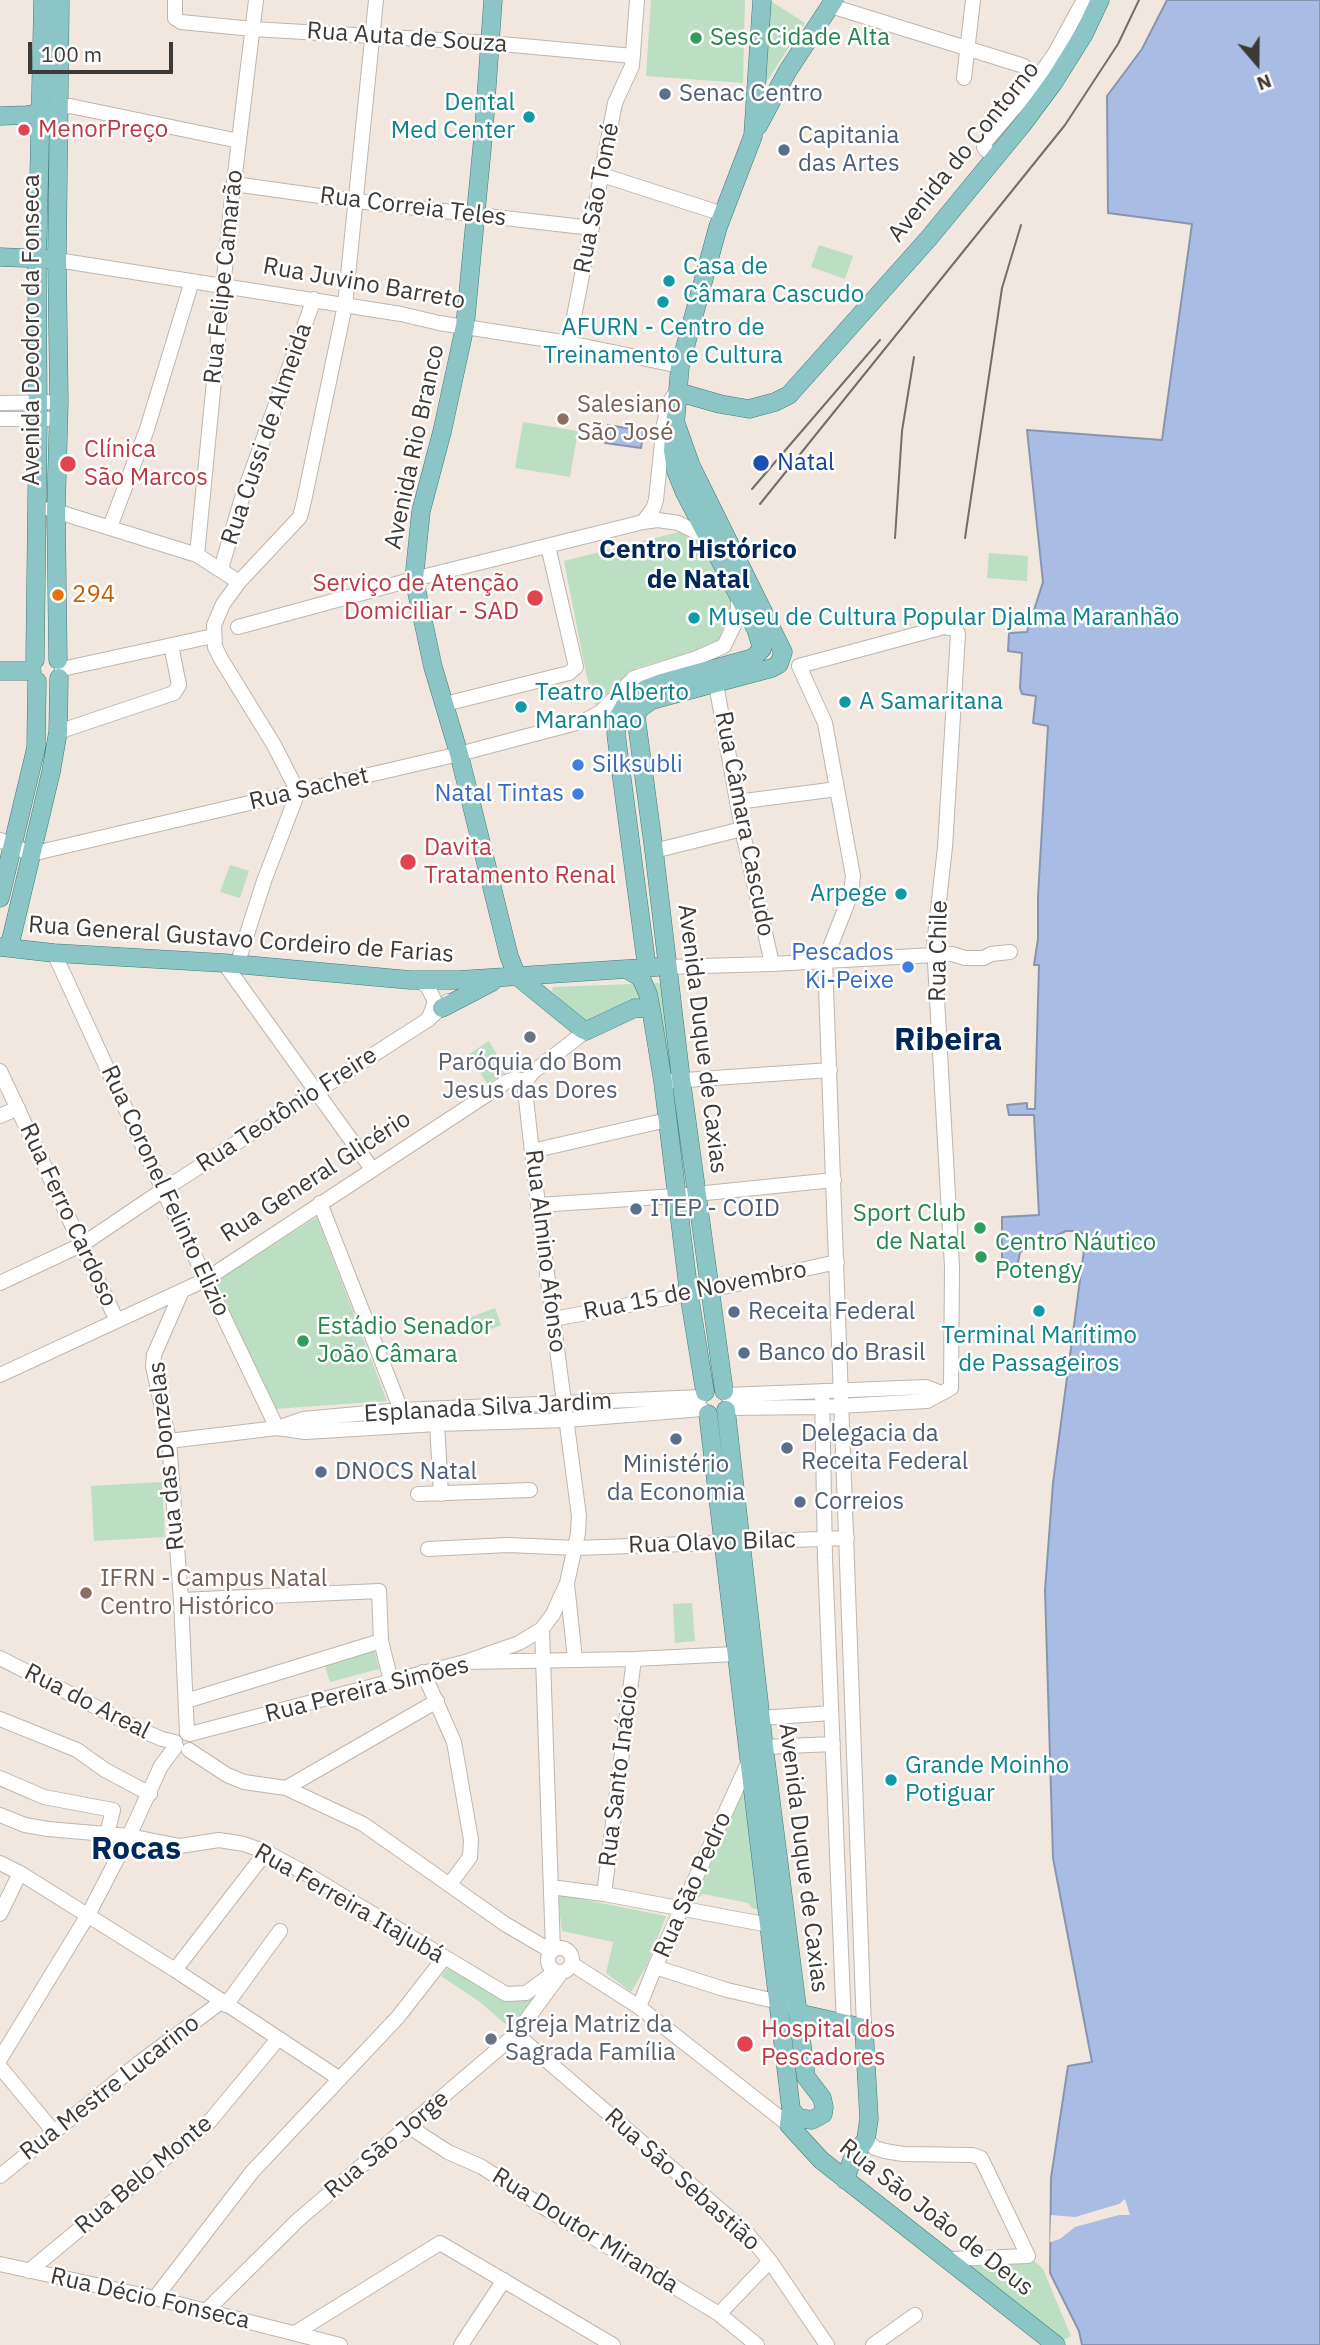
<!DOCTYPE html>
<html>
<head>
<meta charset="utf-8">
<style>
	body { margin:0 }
	#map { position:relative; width:1320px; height:2345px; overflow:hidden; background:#f1e7de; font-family:"IBM Plex Sans",sans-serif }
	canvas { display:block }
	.north { position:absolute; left:1222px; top:28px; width:70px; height:70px; -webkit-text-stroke:5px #fff; paint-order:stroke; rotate:160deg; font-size:19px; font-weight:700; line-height:28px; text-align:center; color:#3d3936 }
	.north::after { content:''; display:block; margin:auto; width:24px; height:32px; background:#3d3936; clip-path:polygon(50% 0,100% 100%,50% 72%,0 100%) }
	.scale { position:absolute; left:28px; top:42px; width:145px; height:32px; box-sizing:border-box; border:4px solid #3d3936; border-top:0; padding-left:9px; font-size:21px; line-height:24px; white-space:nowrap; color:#3d3936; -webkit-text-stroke:5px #fff; paint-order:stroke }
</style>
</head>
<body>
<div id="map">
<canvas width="1320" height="2345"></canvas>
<div class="north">N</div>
<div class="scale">100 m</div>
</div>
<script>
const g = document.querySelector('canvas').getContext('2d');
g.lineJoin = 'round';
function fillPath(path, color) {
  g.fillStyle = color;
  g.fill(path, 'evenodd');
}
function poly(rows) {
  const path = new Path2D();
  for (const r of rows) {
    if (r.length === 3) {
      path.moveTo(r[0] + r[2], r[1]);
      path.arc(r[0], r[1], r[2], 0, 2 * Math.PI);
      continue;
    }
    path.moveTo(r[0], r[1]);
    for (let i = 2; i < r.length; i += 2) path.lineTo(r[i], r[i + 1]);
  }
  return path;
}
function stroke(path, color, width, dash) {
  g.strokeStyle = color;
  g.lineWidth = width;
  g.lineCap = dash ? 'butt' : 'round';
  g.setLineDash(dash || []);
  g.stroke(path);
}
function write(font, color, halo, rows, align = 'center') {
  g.font = font + ' "IBM Plex Sans",sans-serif';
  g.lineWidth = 5;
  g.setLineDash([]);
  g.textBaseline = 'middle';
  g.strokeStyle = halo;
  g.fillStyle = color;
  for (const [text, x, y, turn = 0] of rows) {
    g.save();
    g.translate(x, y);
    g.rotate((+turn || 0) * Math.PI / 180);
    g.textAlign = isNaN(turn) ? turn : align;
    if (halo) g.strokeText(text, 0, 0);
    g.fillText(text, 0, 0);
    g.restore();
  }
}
const green = poly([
	[651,0,745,0,743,83,646,76],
	[769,0,805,23,765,84],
	[819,245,853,256,845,279,811,267],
	[523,422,578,431,570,477,515,468],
	[683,531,697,536,732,603,733,609,723,640,702,650,637,668,613,687,596,707,586,673,564,561],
	[989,553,1028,556,1027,581,987,578],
	[230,865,249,871,240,898,220,892],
	[659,983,664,991,678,1075,667,1076,659,1006,598,1020,582,1020,552,991,553,987],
	[489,1041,507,1071,487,1084,469,1054],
	[317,1217,387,1401,274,1409,214,1282],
	[495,1308,501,1325,473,1336,466,1319],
	[162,1482,165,1537,94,1541,91,1486],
	[692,1603,695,1641,675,1643,673,1604],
	[374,1649,379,1669,330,1682,324,1663],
	[744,1788,759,1910,752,1908,748,1903,703,1894,697,1899,692,1897],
	[560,1895,666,1916,647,1965,631,1992,606,1973,613,1942,562,1931,558,1899],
	[450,1965,519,1998,537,2001,510,2028,480,2002,441,1976],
	[1031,2258,1043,2269,1071,2336,1064,2340,983,2275,968,2267,968,2261]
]);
const water = poly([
	[1167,0,1320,0,1320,2345,1082,2345,1079,2331,1050,2273,1051,2178,1068,2066,1092,2062,1053,1858,1045,1590,1053,1483,1086,1235,1078,1231,1066,1231,1020,1252,1017,1268,1002,1267,1002,1217,1039,1215,1034,1115,1009,1115,1007,1105,1027,1103,1027,1109,1035,1109,1039,965,1034,965,1038,939,1038,897,1048,726,1033,723,1036,696,1022,694,1020,688,1022,653,1008,651,1009,633,1027,632,1043,582,1027,430,1162,440,1192,224,1108,213,1107,96,1142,49,1167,0],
	[608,425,644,431,641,448,605,443,608,425]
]);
const pier = poly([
	[1125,2199,1130,2215,1119,2215,1075,2227,1060,2239,1050,2242,1051,2215,1075,2217,1119,2204]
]);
const minor = poly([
	[175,0,175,18,181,22,253,29,490,43,633,56],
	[831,6,1024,66],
	[964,78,973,0],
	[58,108,70,106,239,141],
	[995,157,987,151,984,147,985,142,1024,97,1055,53,1084,0],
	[602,175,723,214],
	[234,184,356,201,592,228],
	[57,260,401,314,439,323,569,343,680,366],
	[569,343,615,103,632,66,637,0],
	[0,403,59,402],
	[0,419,58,419],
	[49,509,197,555,239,582],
	[643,522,653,509,656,500,664,424,669,403,675,394],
	[110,527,147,429,192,281],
	[197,555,231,207,256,0],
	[221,569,241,501,314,299],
	[238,627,414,579,643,522,658,520,678,523,709,538],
	[799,666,825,723,853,876,851,894,825,960,864,2028],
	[62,669,213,636],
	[716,684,742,829,772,964],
	[445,704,569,673,576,667,548,546],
	[58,732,174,693,179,685,171,645],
	[737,802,837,789],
	[0,840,31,854,459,754,584,721,601,712,634,678,697,658,724,646,734,625,738,612,738,595],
	[654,851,742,829],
	[54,953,163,1190,277,1428],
	[224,963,372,1169],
	[237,965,264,881,298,792,274,745,221,659,215,647,214,625,223,604,239,582,300,517,304,501,345,305,376,0],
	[667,967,772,964,952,954,965,958,984,958,991,954,1010,952],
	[418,980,428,987,435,1002,429,1018],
	[0,1071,117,1321],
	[526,1081,533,1072,586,1031],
	[671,1081,830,1070],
	[0,1116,18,1108],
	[532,1151,667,1120],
	[320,1203,401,1410],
	[538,1205,676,1196,834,1180],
	[0,1283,83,1244,163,1190,429,1019,448,1001],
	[181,1293,154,1355,153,1366,169,1441,181,1600,187,1733],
	[553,1319,710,1290,837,1262],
	[0,1375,205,1280,506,1082,514,1079,526,1081],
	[822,1391,825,1558,844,2025],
	[727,1395,926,1387,941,1393],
	[727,1408,822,1407,927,1401,951,1388,952,1267,934,945,945,847,958,634,956,629,944,627,799,666],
	[437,1424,441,1494],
	[277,1428,305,1432,437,1424,567,1420,702,1409],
	[169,1441,277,1428,303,1419,401,1410,701,1397],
	[418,1494,530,1490],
	[428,1549,508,1545,576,1548,847,1538],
	[567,1584,575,1659],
	[181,1600,379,1591,381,1641],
	[542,1629,553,1950],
	[0,1658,141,1730,162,1739,175,1742],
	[465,1662,519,1643,542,1629,553,1614,567,1583,578,1533,579,1516,538,1205,525,1090,526,1081],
	[423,1672,454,1742,471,1840,470,1857,450,1884],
	[186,1701,381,1641,391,1681],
	[761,1718,831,1713],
	[0,1719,77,1750,105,1770,150,1794],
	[190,1734,465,1662,634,1659,735,1654],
	[764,1747,833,1744],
	[189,1750,227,1775,244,1782,286,1788,363,1824,505,1924,551,1951],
	[0,1778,44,1797,113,1810,107,1834],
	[286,1788,437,1701],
	[0,1815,25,1825,48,1829,129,1836,180,1846,219,1840,244,1844,266,1852,305,1873,506,1994,526,1993,555,1972],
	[0,1863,20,1873,175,1970,340,2079],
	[551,1887,604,1894,769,1925],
	[604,1894,634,1659],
	[0,1914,20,1873],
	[560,1960,12],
	[572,1964,639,2007,789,2125],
	[655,1967,727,1990,788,2004],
	[175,1970,266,1852],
	[226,2005,280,1931],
	[639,2007,655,1967,748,1763],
	[516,2034,746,2232,770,2261,827,2345],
	[0,2059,88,1915,129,1836,161,1766,176,1746],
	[0,2067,54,2132],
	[408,2126,448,2152,482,2167,548,2210,719,2314,757,2345],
	[866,2139,875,2148,885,2151,903,2154,972,2155,981,2158,1028,2256,950,2259],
	[0,2176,139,2063,221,2002],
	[0,2264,155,2298,340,2345],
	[29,2271,210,2121,278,2039],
	[155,2298,252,2172,398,2017,444,1958],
	[206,2311,298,2220,516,2034,561,1973],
	[719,2314,770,2261],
	[295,2333,440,2243,613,2345],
	[461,2345,504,2280],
	[873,2345,915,2315]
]);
const major = poly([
	[493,0,484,127,465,326,442,432,421,511,414,579,433,667,459,754,509,956,517,976,582,1029,586,1031,635,1008,651,1009,663,1082,689,1294,705,1392],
	[0,116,27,115,52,110],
	[758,126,787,72,834,0],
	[0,257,49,259],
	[678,392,720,404,749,409,775,402,789,395,929,238,1022,125,1054,82,1084,34,1100,0],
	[676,424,691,466,783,652,779,664,772,668,652,700,639,709,636,717,654,851,681,1079,724,1391],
	[35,660,38,419,37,268,43,0],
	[58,660,56,510,59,402,57,260,60,0],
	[0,671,32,671],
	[0,898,36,748,37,681],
	[0,947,54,953,224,963,410,980,459,980,657,967],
	[9,948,51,772,58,732,59,678],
	[647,968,616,734,618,718,624,707,633,697,646,689,662,683,753,658,762,649,756,629,684,491,676,471,673,450,680,366,718,227,753,136,762,0],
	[628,970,641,978,648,994,651,1009],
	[442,1008,492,982],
	[708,1414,791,2109,798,2118,812,2120,823,2114,824,2107,822,2098,806,2077,764,1747,726,1410],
	[798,2013,864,2028,869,2119,866,2139,852,2160,845,2180],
	[791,2109,789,2125,821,2160,1056,2345]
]);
const tram = poly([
	[752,489,880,340],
	[760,504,1065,125,1118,44,1139,0],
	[895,538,902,431,914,357],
	[965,538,1002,288,1021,225]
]);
const markers = [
	[696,38,7,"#2e9e5b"],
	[665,94,7,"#5c6f8a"],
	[529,117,7,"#0f9aa8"],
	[24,130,7,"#e0444e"],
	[784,150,7,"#5c6f8a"],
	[669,281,7,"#0f9aa8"],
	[663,302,7,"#0f9aa8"],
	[563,419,7,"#8d6e63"],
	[761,463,9,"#1a4fb4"],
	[68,464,9,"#e0444e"],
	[58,595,7,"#e8710a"],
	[535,598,9,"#e0444e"],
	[694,618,7,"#0f9aa8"],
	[845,702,7,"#0f9aa8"],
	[521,707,7,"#0f9aa8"],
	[578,765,7,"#3f7fe0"],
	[578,794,7,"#3f7fe0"],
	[408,862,9,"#e0444e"],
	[901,894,7,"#0f9aa8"],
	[908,967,7,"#3f7fe0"],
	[530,1037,7,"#6b7280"],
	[636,1209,7,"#5c6f8a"],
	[980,1228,7,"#2e9e5b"],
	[981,1257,7,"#2e9e5b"],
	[1039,1311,7,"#0f9aa8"],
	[734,1312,7,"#5c6f8a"],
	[303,1341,7,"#2e9e5b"],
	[744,1353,7,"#5c6f8a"],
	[676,1439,7,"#5c6f8a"],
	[787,1448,7,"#5c6f8a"],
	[321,1472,7,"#5c6f8a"],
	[800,1502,7,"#5c6f8a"],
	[86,1593,7,"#8d6e63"],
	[891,1780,7,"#0f9aa8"],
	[491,2039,7,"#6b7280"],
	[745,2044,9,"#e0444e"]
];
const streetNames = [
	["Rua Auta de Souza",407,38,4],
	["Avenida do Contorno",964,152,-51],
	["Rua São Tomé",597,198,-79],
	["Rua Correia Teles",413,207,7],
	["Rua Felipe Camarão",224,277,-84],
	["Rua Juvino Barreto",364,284,10],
	["Avenida Deodoro da Fonseca",32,330,-90],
	["Rua Cussi de Almeida",267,434,-71],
	["Avenida Rio Branco",415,447,-78],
	["Rua Sachet",309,789,-13],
	["Rua Câmara Cascudo",744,824,79],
	["Rua General Gustavo Cordeiro de Farias",241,940,4],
	["Rua Chile",939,951,-89],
	["Avenida Duque de Caxias",702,1039,83],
	["Rua Teotônio Freire",287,1110,-33],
	["Rua General Glicério",316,1177,-33],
	["Rua Coronel Felinto Elizio",165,1191,65],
	["Rua Ferro Cardoso",68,1215,65],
	["Rua Almino Afonso",545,1251,83],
	["Rua 15 de Novembro",695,1291,-11],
	["Esplanada Silva Jardim",488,1408,-3],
	["Rua das Donzelas",167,1456,-96],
	["Rua Olavo Bilac",712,1543,-2],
	["Rua Pereira Simões",367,1690,-14],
	["Rua do Areal",87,1702,27],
	["Rua Santo Inácio",619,1776,-83],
	["Avenida Duque de Caxias",803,1858,83],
	["Rua São Pedro",693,1885,-66],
	["Rua Ferreira Itajubá",349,1904,30],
	["Rua Mestre Lucarino",110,2088,-38],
	["Rua São Jorge",387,2145,-40],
	["Rua Belo Monte",144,2175,-40],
	["Rua São Sebastião",682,2180,42],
	["Rua São João de Deus",936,2218,38],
	["Rua Doutor Miranda",585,2231,32],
	["Rua Décio Fonseca",150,2299,13]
];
const leisureNames = [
	["Sesc Cidade Alta",710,38],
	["Sport Club",966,1214,"right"],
	["de Natal",966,1242,"right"],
	["Centro Náutico",995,1243],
	["Potengy",995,1271],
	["Estádio Senador",317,1327],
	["João Câmara",317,1355]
];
const serviceNames = [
	["Senac Centro",679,94],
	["Capitania",798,136],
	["das Artes",798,164],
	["ITEP - COID",650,1209],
	["Receita Federal",748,1312],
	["Banco do Brasil",758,1353],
	["Delegacia da",801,1434],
	["Receita Federal",801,1462],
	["Ministério",676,1465,"center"],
	["da Economia",676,1493,"center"],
	["DNOCS Natal",335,1472],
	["Correios",814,1502]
];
const cultureNames = [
	["Dental",515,103,"right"],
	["Med Center",515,131,"right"],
	["Casa de",683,267],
	["Câmara Cascudo",683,295],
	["AFURN - Centro de",663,328,"center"],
	["Treinamento e Cultura",663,356,"center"],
	["Museu de Cultura Popular Djalma Maranhão",708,618],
	["Teatro Alberto",535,693],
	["Maranhao",535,721],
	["A Samaritana",859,702],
	["Arpege",887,894,"right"],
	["Terminal Marítimo",1039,1336,"center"],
	["de Passageiros",1039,1364,"center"],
	["Grande Moinho",905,1766],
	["Potiguar",905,1794]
];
const healthNames = [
	["MenorPreço",38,130],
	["Clínica",84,450],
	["São Marcos",84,478],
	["Serviço de Atenção",519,584,"right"],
	["Domiciliar - SAD",519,612,"right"],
	["Davita",424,848],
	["Tratamento Renal",424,876],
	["Hospital dos",761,2030],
	["Pescadores",761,2058]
];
const educationNames = [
	["Salesiano",577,405],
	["São José",577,433],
	["IFRN - Campus Natal",100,1579],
	["Centro Histórico",100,1607]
];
const transitNames = [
	["Natal",777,463]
];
const foodNames = [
	["294",72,595]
];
const shopNames = [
	["Silksubli",592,765,"left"],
	["Natal Tintas",564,794],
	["Pescados",894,953],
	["Ki-Peixe",894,981]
];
const worshipNames = [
	["Paróquia do Bom",530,1063],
	["Jesus das Dores",530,1091],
	["Igreja Matriz da",505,2025,"left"],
	["Sagrada Família",505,2053,"left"]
];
const neighbourhoodNames = [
	["Centro Histórico",698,550],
	["de Natal",698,580]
];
const districtNames = [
	["Ribeira",948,1041],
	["Rocas",136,1850]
];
fillPath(green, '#bcdec2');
fillPath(water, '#a9bce3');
stroke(water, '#8995af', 2);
fillPath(pier, '#f1e7de');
stroke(minor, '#beb5ad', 16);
stroke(major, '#3e7b7b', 19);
stroke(minor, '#fff', 14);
stroke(major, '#8cc5c6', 18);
stroke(tram, '#746e69', 2);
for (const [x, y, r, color] of markers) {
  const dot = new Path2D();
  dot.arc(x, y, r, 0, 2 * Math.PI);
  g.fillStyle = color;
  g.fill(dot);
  stroke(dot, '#fff', 2.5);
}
write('24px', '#3d3936', '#fff', streetNames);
write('24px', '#27864d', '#fff', leisureNames, 'left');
write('24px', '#4e5e75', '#fff', serviceNames, 'left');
write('24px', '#0d838f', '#fff', cultureNames, 'left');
write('24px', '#be3a42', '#fff', healthNames, 'left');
write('24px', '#785e54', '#fff', educationNames, 'left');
write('24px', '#164399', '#fff', transitNames, 'left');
write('24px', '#c56008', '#fff', foodNames, 'left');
write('24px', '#366cbe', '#fff', shopNames, 'right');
write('24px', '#5b616d', '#fff', worshipNames);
write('bold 26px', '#002859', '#fff', neighbourhoodNames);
write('bold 32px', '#002859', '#fff', districtNames);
</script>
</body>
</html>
